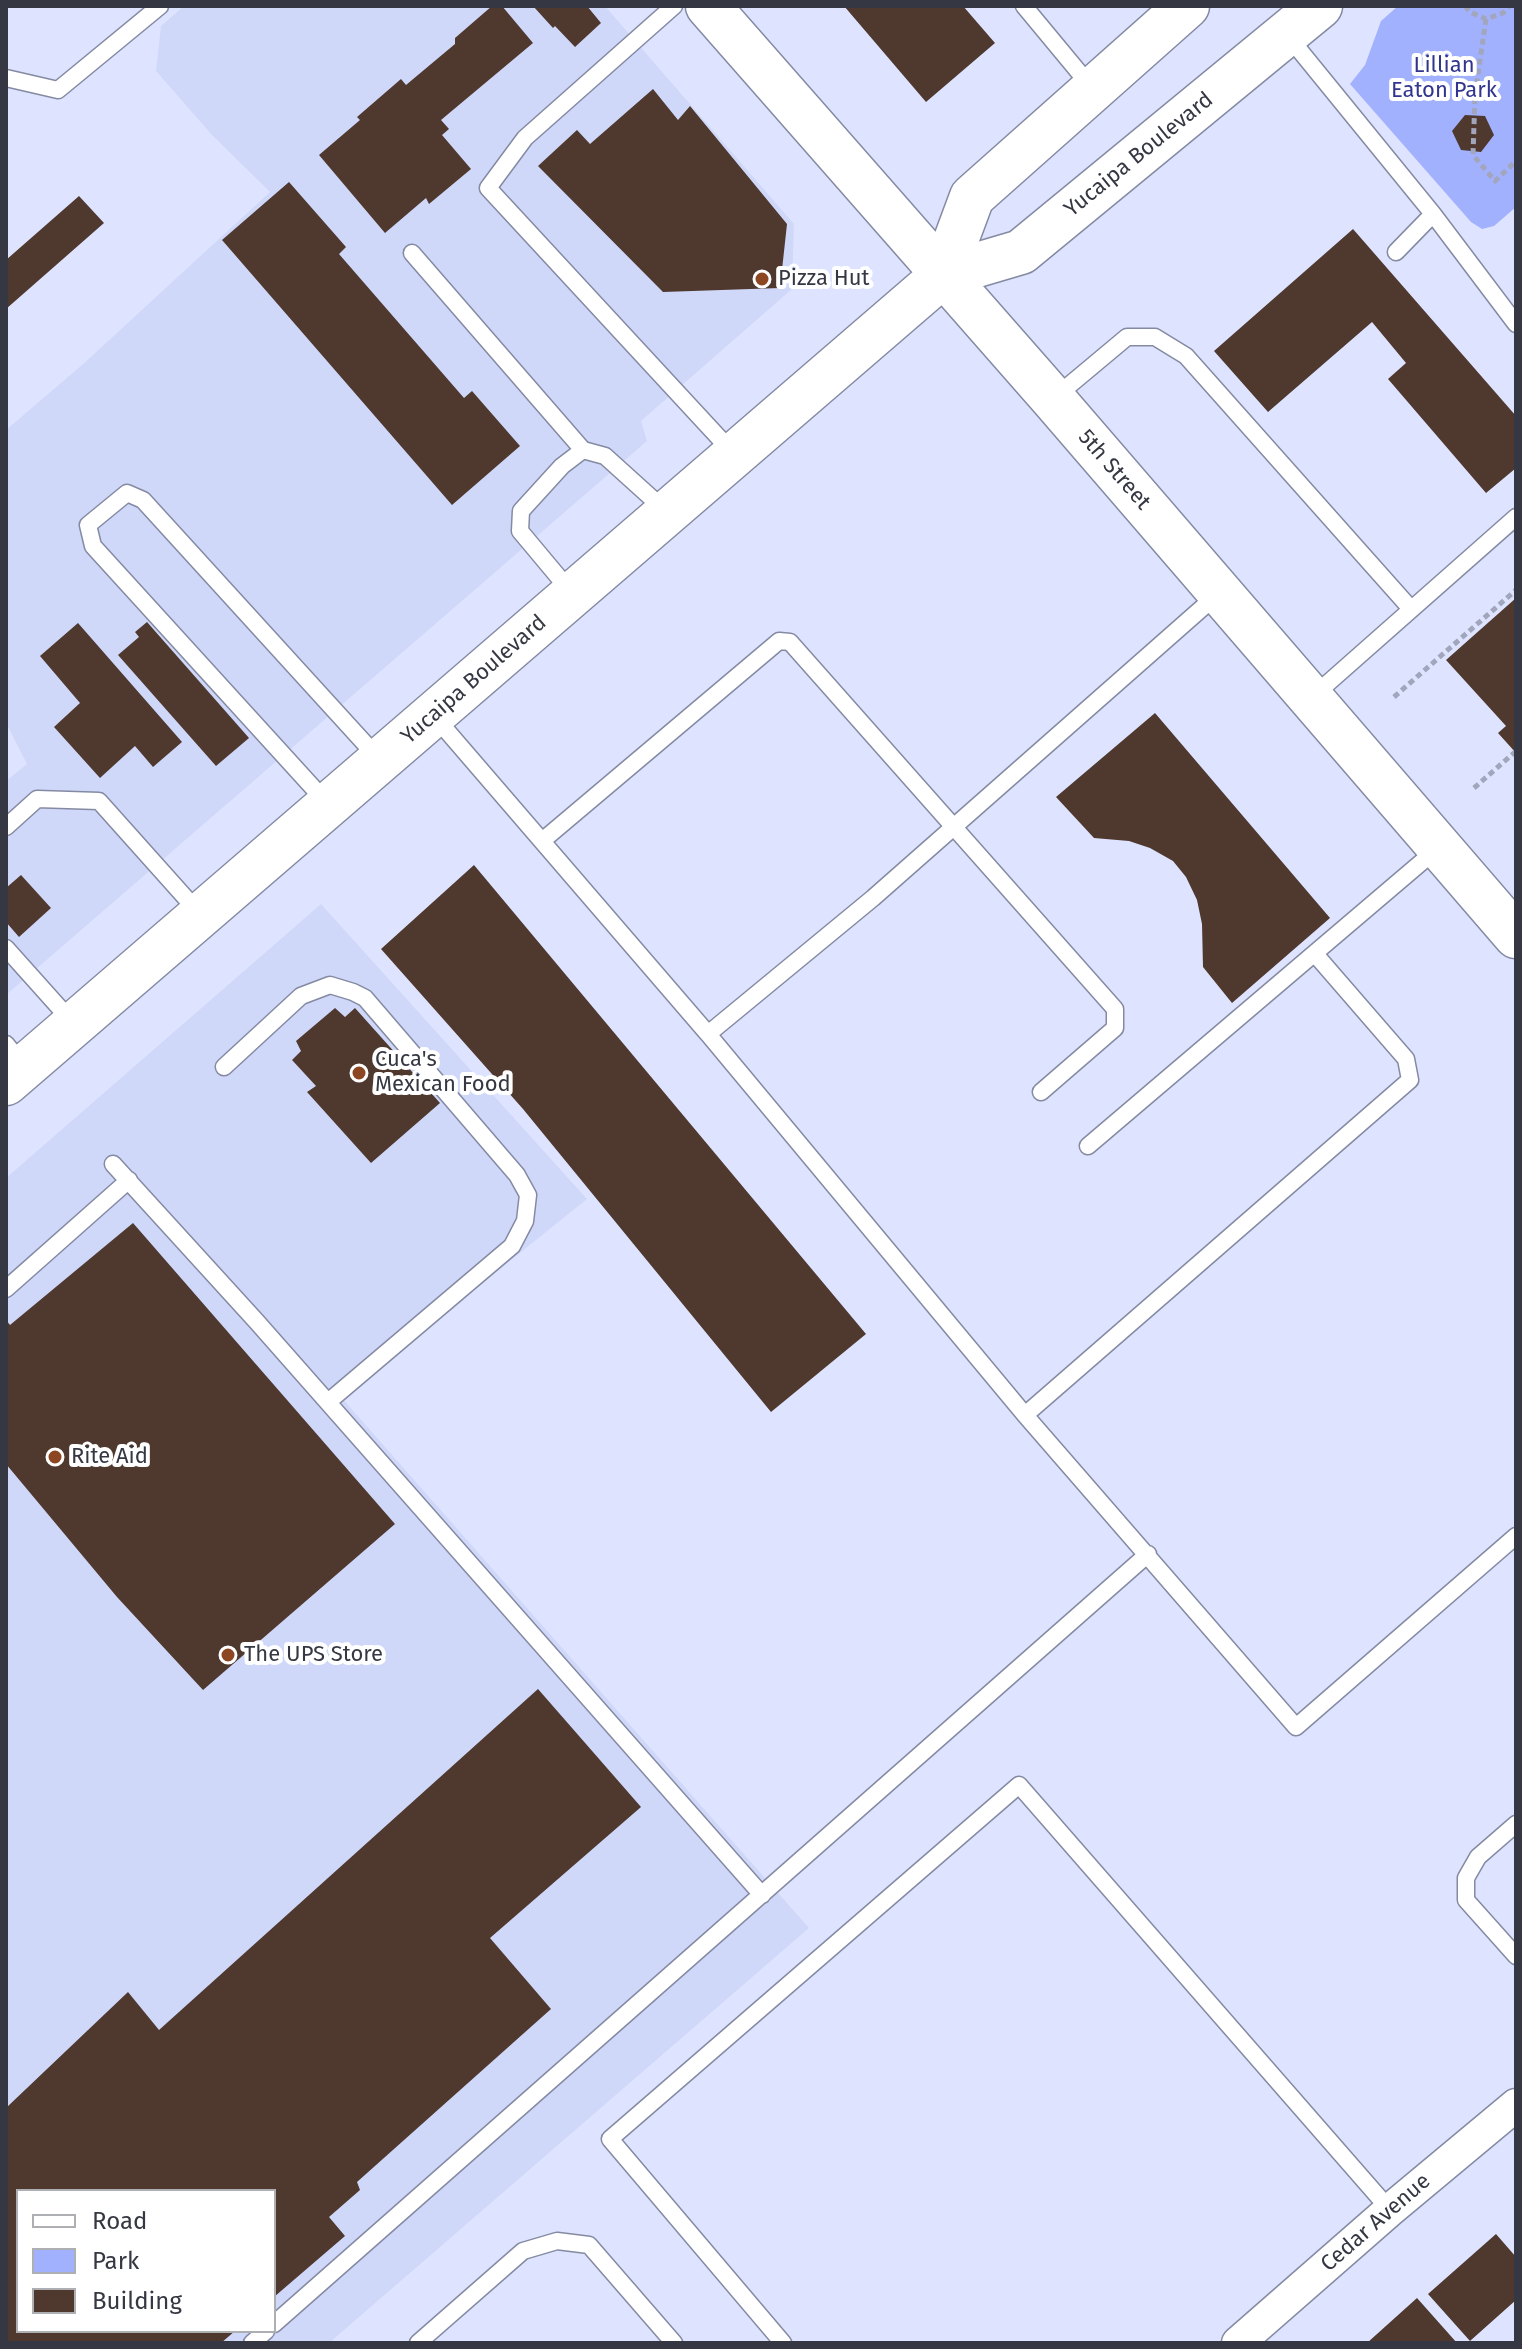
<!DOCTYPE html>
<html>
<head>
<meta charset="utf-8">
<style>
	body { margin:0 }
	#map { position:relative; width:1522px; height:2349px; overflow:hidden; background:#dee4ff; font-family:"Fira Sans",sans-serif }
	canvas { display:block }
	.frame { position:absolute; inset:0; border:8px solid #353742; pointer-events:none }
	.legend { position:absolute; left:16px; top:2189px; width:260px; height:144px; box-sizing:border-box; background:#fff; border:2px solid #aeafb3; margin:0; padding:10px 14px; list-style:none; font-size:24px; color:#353742 }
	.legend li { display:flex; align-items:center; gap:16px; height:40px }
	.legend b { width:40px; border:2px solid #aeafb3 }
</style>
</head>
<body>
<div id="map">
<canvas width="1522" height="2349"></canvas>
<div class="frame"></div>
<ul class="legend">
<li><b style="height:10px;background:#fff"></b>Road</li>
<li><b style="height:22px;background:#a2b1fe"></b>Park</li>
<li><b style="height:22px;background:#4f382e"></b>Building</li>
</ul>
</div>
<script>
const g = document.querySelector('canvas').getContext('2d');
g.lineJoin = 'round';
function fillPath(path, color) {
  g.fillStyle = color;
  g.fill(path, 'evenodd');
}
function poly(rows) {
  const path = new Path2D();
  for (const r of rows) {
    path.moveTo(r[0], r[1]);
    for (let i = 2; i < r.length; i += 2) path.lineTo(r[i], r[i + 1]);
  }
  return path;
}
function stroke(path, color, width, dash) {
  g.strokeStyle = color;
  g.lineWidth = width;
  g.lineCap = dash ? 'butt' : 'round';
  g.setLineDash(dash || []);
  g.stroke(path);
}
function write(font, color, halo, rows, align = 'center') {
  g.font = font + ' "Fira Sans",sans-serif';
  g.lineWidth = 8;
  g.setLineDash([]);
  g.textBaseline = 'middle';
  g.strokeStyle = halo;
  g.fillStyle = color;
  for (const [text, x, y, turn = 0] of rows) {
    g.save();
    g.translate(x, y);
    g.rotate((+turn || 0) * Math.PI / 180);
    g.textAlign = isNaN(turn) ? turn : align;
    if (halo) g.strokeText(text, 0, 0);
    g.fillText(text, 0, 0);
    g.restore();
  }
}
const built = poly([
	[184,6,605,6,794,224,792,289,641,421,647,441,6,995,6,781,27,764,6,723,6,430,82,365,270,192,212,135,156,71,161,26],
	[321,904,587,1199,341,1397,809,1928,329,2343,6,2343,6,1178],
	[18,2191,274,2191,274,2331,18,2331]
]);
const green = poly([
	[1398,6,1516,6,1516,207,1494,226,1482,229,1471,222,1350,84,1365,65,1381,21]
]);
const building = poly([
	[492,6,502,6,533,43,441,120,449,129,442,135,471,169,429,204,426,198,385,233,319,155,360,120,357,117,401,79,406,85,455,44,455,38],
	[533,6,587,6,601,23,575,47,555,26,553,28],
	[844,6,963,6,995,43,926,102],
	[653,89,678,120,690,106,787,224,780,288,663,292,538,166,577,130,590,144],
	[1465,115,1485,116,1494,135,1481,152,1461,150,1452,131],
	[289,182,346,247,339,254,464,398,472,391,520,446,452,505,222,240],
	[79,196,104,223,6,309,6,260],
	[1353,229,1516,416,1516,468,1486,493,1388,379,1406,363,1372,322,1268,412,1214,351],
	[1516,598,1516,753,1498,733,1506,726,1446,660],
	[147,622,249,738,216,766,118,655,139,637,135,632],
	[78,623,182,742,153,767,135,746,100,778,54,727,80,703,40,656],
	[1155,713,1330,918,1232,1003,1203,967,1202,924,1197,900,1186,877,1173,861,1150,848,1129,841,1094,838,1056,797],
	[474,865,866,1334,771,1412,523,1109,381,949],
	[21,875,51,908,19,937,6,922,6,888],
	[335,1008,345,1017,355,1008,440,1103,371,1163,307,1092,316,1086,292,1060,301,1051,296,1041],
	[133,1223,395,1524,203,1690,117,1597,6,1464,6,1320,10,1325],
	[538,1689,641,1807,490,1938,551,2009,357,2182,360,2190,329,2217,345,2236,274,2297,274,2191,18,2191,18,2331,235,2331,221,2343,6,2343,6,2108,128,1992,159,2030],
	[1496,2234,1516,2257,1516,2300,1470,2341,1428,2294],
	[1417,2298,1457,2343,1367,2343]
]);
const path = poly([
	[1465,6,1470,12,1486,19,1503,13,1509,6],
	[1486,19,1475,95,1473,155,1495,181,1516,161],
	[1394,697,1516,590],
	[1474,788,1515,752]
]);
const service = poly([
	[674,6,525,138,488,188,734,454],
	[1024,6,1092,88],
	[1288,36,1433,214,1396,252],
	[6,78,58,90,160,6],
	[1433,214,1516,324],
	[412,253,583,450],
	[1054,398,1127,337,1155,337,1186,356,1411,609],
	[571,592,520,531,521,511,562,466,583,450,605,456,667,512],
	[1311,698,1516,517],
	[435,717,708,1034,873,898,1218,594],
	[327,803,93,546,88,525,127,493,143,500,379,759],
	[6,827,37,799,99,801,200,914],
	[542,841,779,641,790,642,1115,1009,1115,1028,1041,1092],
	[6,948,74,1024],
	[708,1034,1025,1415,1296,1727,1516,1536],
	[6,1044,24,1066],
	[224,1067,301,996,330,985,353,992,365,998,517,1175,528,1195,525,1221,512,1246,328,1402],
	[1088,1146,1437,849],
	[113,1164,257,1322,762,1895],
	[6,1289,129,1180],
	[1025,1415,1410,1080,1406,1059,1315,954],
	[1516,1824,1478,1857,1466,1878,1466,1900,1516,1956],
	[274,2324,1148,1554],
	[252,2343,266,2331],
	[418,2343,523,2251,557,2241,589,2245,674,2343],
	[783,2343,610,2139,1019,1785,1390,2210]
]);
const minor = poly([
	[1238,2343,1390,2210,1516,2105]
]);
const secondary = poly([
	[708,6,1053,399,1516,936],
	[943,275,972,197,1187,6],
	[6,1083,943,275,1021,252,1320,6]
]);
const markers = [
	[762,279,8,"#8c4621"],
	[359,1073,8,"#8c4621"],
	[55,1457,8,"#8c4621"],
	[228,1655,8,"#8c4621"]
];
const parkNames = [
	["Lillian",1444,66],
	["Eaton Park",1444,91]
];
const streetNames = [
	["Yucaipa Boulevard",1139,155,-39],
	["5th Street",1114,470,49],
	["Yucaipa Boulevard",474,680,-41],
	["Cedar Avenue",1376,2223,-41]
];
const poiNames = [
	["Pizza Hut",778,279],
	["Cuca's",375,1060],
	["Mexican Food",375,1085],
	["Rite Aid",71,1457],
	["The UPS Store",244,1655]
];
fillPath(built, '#d0d8fa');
fillPath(green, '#a2b1fe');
fillPath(building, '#4f382e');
stroke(service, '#848aa2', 19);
stroke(minor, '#848aa2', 35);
stroke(secondary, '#848aa2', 47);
stroke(path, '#a2a6bc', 5, [6, 4]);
stroke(service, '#fff', 16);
stroke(minor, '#fff', 32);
stroke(secondary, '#fff', 44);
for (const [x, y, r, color] of markers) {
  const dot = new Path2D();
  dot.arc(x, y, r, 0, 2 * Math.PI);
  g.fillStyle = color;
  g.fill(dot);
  stroke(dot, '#fff', 3);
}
write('22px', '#31358e', '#fff', parkNames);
write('22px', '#353742', '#fff', streetNames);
write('22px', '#353742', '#fff', poiNames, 'left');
</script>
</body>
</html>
